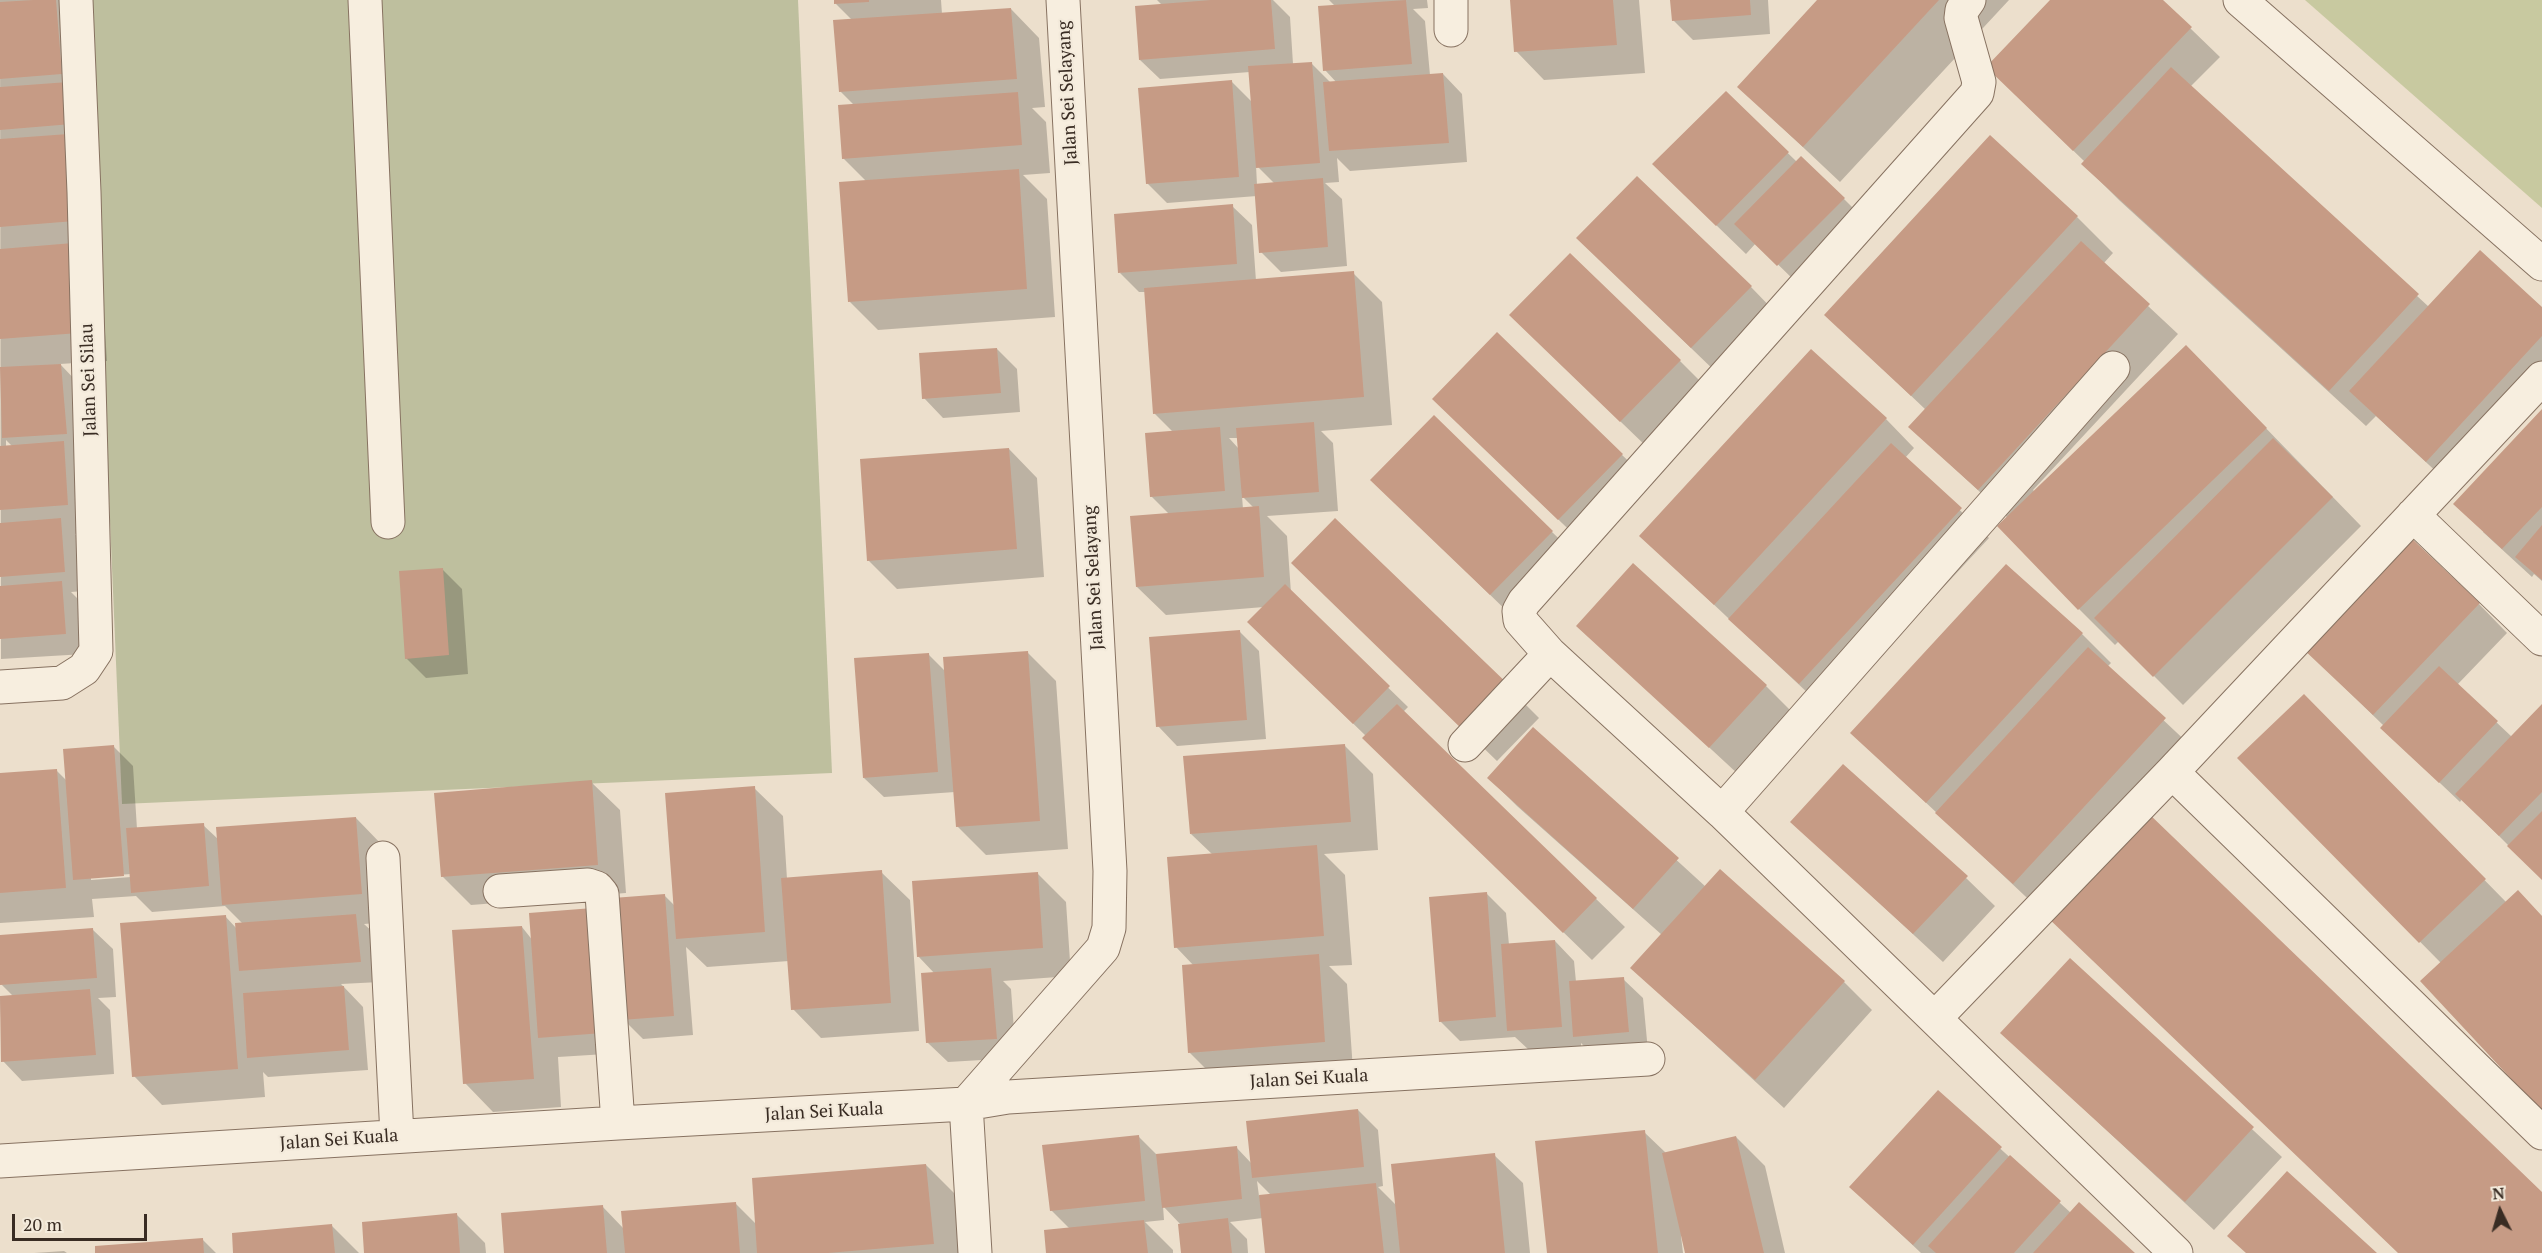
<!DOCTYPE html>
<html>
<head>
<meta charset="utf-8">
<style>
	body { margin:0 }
	#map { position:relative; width:2542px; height:1253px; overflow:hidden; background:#ecdfcc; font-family:"PT Serif",serif }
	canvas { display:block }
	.north { position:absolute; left:2470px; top:1181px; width:60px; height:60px; -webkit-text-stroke:4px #f3eadb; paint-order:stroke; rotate:355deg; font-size:16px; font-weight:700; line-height:24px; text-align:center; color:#392c23 }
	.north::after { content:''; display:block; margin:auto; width:21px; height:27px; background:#392c23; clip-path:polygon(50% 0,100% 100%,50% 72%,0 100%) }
	.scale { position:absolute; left:12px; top:1214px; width:135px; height:27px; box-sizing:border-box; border:3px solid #392c23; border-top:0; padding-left:8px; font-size:18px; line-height:21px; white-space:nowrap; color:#392c23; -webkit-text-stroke:4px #f3eadb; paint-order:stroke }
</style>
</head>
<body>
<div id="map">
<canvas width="2542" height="1253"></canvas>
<div class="north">N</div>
<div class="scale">20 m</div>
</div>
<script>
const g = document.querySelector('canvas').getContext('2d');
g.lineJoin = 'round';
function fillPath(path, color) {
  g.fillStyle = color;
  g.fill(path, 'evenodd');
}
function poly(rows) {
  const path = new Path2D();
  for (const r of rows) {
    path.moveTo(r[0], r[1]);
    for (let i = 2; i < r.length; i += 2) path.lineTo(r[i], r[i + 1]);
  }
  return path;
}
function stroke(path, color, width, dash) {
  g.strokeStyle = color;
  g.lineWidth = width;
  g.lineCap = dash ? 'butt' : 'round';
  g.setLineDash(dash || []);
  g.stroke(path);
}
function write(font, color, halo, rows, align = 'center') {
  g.font = font + ' "PT Serif",serif';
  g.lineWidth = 4.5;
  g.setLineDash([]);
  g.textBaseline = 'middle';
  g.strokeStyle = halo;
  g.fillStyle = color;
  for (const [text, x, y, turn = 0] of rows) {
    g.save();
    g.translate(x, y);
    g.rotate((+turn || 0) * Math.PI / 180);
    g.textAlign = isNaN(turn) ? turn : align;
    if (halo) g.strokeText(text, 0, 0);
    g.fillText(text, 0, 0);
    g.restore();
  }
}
const green = poly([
	[2305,0,2542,0,2542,208]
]);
const cemetery = poly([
	[88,0,798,0,832,773,122,804]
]);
const shadow = poly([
	[0,0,83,0,83,3,60,4,75,20,96,164,103,250,79,251,101,274,107,361,60,364,80,385,86,453,74,454,92,471,96,533,75,534,80,539,84,591,71,592,81,602,85,654,1,659],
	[6,440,13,447,6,447],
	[835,0,941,0,942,14,1011,9,1039,38,1045,107,1032,108,1046,122,1050,173,1023,175,1047,199,1055,317,878,330,850,302,867,182,843,158,855,106,840,91,852,20,836,4],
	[1157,0,1273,0,1290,17,1293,64,1311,63,1331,83,1337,83,1325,70,1335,6,1329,0,1427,0,1428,8,1413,9,1425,21,1430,75,1443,74,1462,94,1467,162,1350,171,1337,158,1339,182,1325,183,1342,199,1347,266,1281,272,1261,252,1257,196,1167,203,1147,183,1232,82,1253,103,1250,72,1160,79,1140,60,1162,5],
	[1256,165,1274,183,1257,185],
	[1512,0,1639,0,1645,73,1544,80,1516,51],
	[1672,0,1768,0,1770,34,1693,40,1673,20],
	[1819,0,2009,0,1840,182,1739,87],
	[2052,0,2161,0,2220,57,2190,87,2429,307,2542,309,2542,395,2455,489,2376,416,2366,426,2119,200,2083,164,2085,162,2016,95],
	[1726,93,1797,162,1844,199,1863,218,1798,284,1756,243,1746,254,1683,193],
	[1232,206,1252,225,1256,281,1353,273,1382,302,1392,425,1321,431,1333,443,1338,511,1267,516,1287,536,1291,593,1408,707,1403,712,1625,927,1592,960,1393,767,1366,736,1269,642,1264,607,1166,615,1137,587,1169,514,1151,496,1173,432,1155,414,1145,292,1139,292,1120,273],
	[1229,438,1239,438,1239,449],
	[1242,496,1254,508,1243,509],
	[2077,217,2113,253,2103,264,2178,334,2033,490,2035,492,2222,383,2361,526,2183,705,2119,641,2115,645,2079,609,2008,518,1910,427,1926,410,1826,315],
	[1606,266,1751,287,1779,316,1720,376],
	[1497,334,1651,483,1588,548,1462,427],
	[1539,343,1680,361,1708,389,1649,449],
	[997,349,1017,369,1020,412,943,418,924,398],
	[2542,411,2542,581,2534,574,2532,577,2483,532],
	[1886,419,1914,448,1905,458,1989,538,1828,712,1641,536],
	[1009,449,1037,478,1044,577,897,589,868,560],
	[1401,508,1552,532,1581,560,1519,623],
	[2006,566,2082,634,2111,663,2107,667,2193,748,2042,912,1852,733],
	[442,569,462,589,468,674,426,678,406,658],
	[1322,592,1511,690,1539,718,1497,761],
	[2479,604,2507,633,2457,685,2512,737,2542,706,2542,879,2462,799,2460,802,2402,747,2384,726,2303,647],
	[1578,626,1766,686,1794,714,1739,775],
	[1239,631,1259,651,1266,739,1177,746,1158,726],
	[1027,652,1056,681,1068,849,986,855,957,826,955,792,884,797,864,778,929,655,946,672],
	[2304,696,2507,903,2542,916,2441,963,2239,758],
	[1533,729,1706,887,1844,982,1872,1010,1784,1108,1632,968,1662,935,1517,806,1489,778],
	[1344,745,1373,774,1378,850,1324,854,1345,875,1352,965,1329,966,1347,984,1353,1070,1218,1081,1189,1052,1194,966,1176,947,1213,855,1191,834],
	[113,746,133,766,137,829,203,825,219,840,356,818,384,847,390,922,364,924,376,935,380,982,341,984,363,1007,368,1070,268,1077,263,1072,265,1097,162,1105,134,1076,225,916,237,929,243,924,225,906,152,912,136,896,92,899,94,917,0,923,0,775,56,770,67,781],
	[131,874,131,877,91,880,91,877],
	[591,782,620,810,626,893,471,905,442,876],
	[754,788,783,816,787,879,881,872,910,900,919,1031,821,1038,793,1009,789,961,707,967,686,947,693,1035,643,1039,623,1019,664,895,675,906],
	[1792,822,1966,878,1995,906,1943,962],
	[1037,873,1066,902,1071,976,1003,981,1011,989,1016,1058,948,1062,928,1043,935,974,918,956],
	[1486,893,1506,913,1509,945,1555,941,1574,961,1576,982,1623,979,1643,998,1648,1051,1594,1056,1581,1043,1581,1047,1529,1050,1515,1037,1460,1041,1440,1021],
	[522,927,622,1053,558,1057,561,1107,493,1112,465,1083],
	[93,930,113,949,116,997,98,998,110,1010,114,1074,22,1081,3,1061,0,998,14,997,1,984,0,937],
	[2070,960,2282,1157,2214,1230,2002,1033],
	[1938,1092,2071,1213,2133,1253,1921,1253,1851,1187],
	[1358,1110,1378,1130,1383,1186,1378,1187,1397,1206,1494,1155,1523,1183,1530,1253,1267,1253,1263,1218,1230,1222,1247,1239,1248,1253,1182,1253,1181,1225,1163,1206,1164,1220,1145,1222,1173,1250,1173,1253,1048,1253,1070,1229,1051,1210,1138,1136,1157,1155,1236,1147,1252,1164],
	[1257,1181,1271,1195,1259,1196],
	[1644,1132,1666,1153,1736,1137,1765,1166,1785,1253,1687,1253,1683,1236,1681,1236,1683,1253,1548,1253],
	[926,1165,955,1194,960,1253,506,1253,602,1206,624,1229,735,1203,757,1225],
	[457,1215,485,1243,486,1253,366,1253],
	[332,1226,359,1253,235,1253],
	[202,1239,216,1253,97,1253],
	[64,1251,67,1253,34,1253]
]);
const building = poly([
	[33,0,56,0,62,74,0,79,0,2],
	[834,0,869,0,869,2,834,4],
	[1211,0,1271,0,1275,49,1139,60,1135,6],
	[1406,0,1412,64,1323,71,1318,6],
	[1510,0,1613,0,1617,45,1514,52],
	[1670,0,1750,0,1751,15,1672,21],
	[1817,0,1939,0,1803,147,1737,87],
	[2050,0,2163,0,2192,27,2073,151,1986,67],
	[1011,8,1017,79,839,92,833,20],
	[1312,62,1320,163,1256,168,1248,66],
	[2171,67,2419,294,2329,391,2081,164],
	[1443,73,1449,143,1329,151,1323,82],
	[1232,80,1239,177,1146,184,1138,88],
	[68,82,72,124,0,130,0,87],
	[1726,91,1789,152,1716,226,1652,164],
	[1018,92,1022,145,842,159,838,105],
	[68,134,75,221,0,227,0,139],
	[1990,135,2078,216,1911,396,1824,315],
	[1801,156,1845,198,1777,266,1734,224],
	[1019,169,1027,289,848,302,839,182],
	[1637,176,1752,286,1691,348,1576,238],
	[1323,178,1328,247,1259,253,1254,184],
	[1233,204,1237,264,1118,273,1114,214],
	[2081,241,2150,304,1978,490,1908,427],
	[73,243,79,333,0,339,0,249],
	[2480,250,2542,307,2542,336,2426,462,2349,391],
	[1570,253,1681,360,1620,422,1509,315],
	[1354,271,1364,397,1153,414,1144,288],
	[1497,332,1623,454,1558,520,1432,399],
	[2186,345,2267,428,2078,610,1997,526],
	[997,348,1001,393,922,399,919,353],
	[1811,349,1887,418,1714,605,1639,536],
	[61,364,67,434,2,438,0,367],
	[2542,409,2542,507,2502,549,2453,504],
	[1434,415,1553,531,1490,595,1370,480],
	[1314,422,1319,492,1242,498,1236,428],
	[1220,427,1225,491,1150,497,1145,433],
	[2273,438,2333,497,2153,677,2094,618],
	[64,441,68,505,0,510,0,446],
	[1891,443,1962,508,1799,684,1728,619],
	[1009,448,1017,549,867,561,860,459],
	[1259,506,1264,577,1136,587,1130,516],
	[61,518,65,572,0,577,0,523],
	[1335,518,1512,688,1467,734,1291,563],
	[2542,525,2542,580,2515,557],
	[2408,535,2480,603,2373,715,2301,647],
	[1633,563,1767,685,1709,748,1576,626],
	[2006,564,2083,633,1926,803,1850,733],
	[443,568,449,655,405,659,399,571],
	[62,581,66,634,0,639,0,586],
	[1285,584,1390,686,1353,724,1247,622],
	[1240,630,1247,720,1156,727,1149,637],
	[2088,647,2166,718,2013,884,1935,813],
	[1028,651,1040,821,956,827,943,657],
	[929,653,938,772,863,778,854,658],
	[2439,666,2498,721,2439,783,2380,728],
	[2304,694,2486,879,2419,943,2237,758],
	[1397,704,1597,898,1563,933,1362,738],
	[2542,704,2542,792,2499,836,2455,794],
	[1533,727,1679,858,1633,909,1487,778],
	[1345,744,1351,822,1190,834,1183,756],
	[114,745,124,876,73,880,63,749],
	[1843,764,1968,876,1913,934,1790,822],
	[57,769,66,888,0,893,0,773],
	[592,780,598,865,441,877,434,793],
	[755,786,765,932,676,939,665,793],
	[2146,811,2542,1192,2542,1253,2398,1253,2045,915],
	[2542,811,2542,880,2507,846],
	[356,817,362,894,222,905,216,827],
	[204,823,209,886,131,893,126,828],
	[1317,845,1324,936,1174,948,1167,857],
	[1720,869,1845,981,1755,1080,1630,968],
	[882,870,891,1003,791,1010,781,878],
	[1038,872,1043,948,917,957,912,881],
	[2518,890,2542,916,2542,1112,2420,981],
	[1487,892,1496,1017,1439,1022,1429,897],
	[665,894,674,1016,622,1020,613,898],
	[593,908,603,1033,538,1038,529,913],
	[356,914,361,962,239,971,235,923],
	[226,915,238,1069,132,1077,120,923],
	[522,926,534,1079,463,1084,452,930],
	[93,928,97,978,0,985,0,935],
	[1555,940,1562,1027,1507,1031,1501,944],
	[1319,954,1325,1042,1188,1053,1182,965],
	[2070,958,2254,1127,2185,1202,2000,1033],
	[991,968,997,1039,926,1043,921,973],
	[1624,977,1629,1032,1573,1037,1569,981],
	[344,986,349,1050,247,1058,243,993],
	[90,989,96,1055,1,1062,0,996],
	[1938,1090,2002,1147,1913,1245,1849,1187],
	[1358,1109,1364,1167,1252,1178,1246,1121],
	[1645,1130,1658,1253,1547,1253,1535,1141],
	[1139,1135,1145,1201,1050,1211,1042,1145],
	[1736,1136,1764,1253,1685,1253,1662,1153],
	[1237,1146,1242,1199,1162,1208,1156,1154],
	[1495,1153,1505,1253,1400,1253,1391,1164],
	[2010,1155,2061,1201,2014,1253,1936,1253,1928,1246],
	[926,1164,934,1244,828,1253,757,1253,752,1178],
	[2287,1171,2377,1253,2246,1253,2227,1236],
	[1376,1183,1384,1253,1265,1253,1259,1195],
	[736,1202,740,1253,625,1253,621,1211],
	[2079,1202,2135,1253,2033,1253],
	[603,1205,607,1253,504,1253,501,1213],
	[457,1213,460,1253,364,1253,362,1222],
	[1228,1218,1232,1253,1181,1253,1178,1224],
	[1144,1220,1148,1253,1046,1253,1044,1230],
	[332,1224,335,1253,233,1253,232,1233],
	[203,1238,204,1253,95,1253,95,1246]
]);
const minor = poly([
	[365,0,388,522],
	[1451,0,1451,30],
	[1969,0,1962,10,1961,18,1979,82,1977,93,1524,602,1519,611,1520,620,1550,654,1722,812,2176,1253],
	[2240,0,2542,264],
	[2413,515,2542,639],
	[0,687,62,683,84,669,96,651,84,192,76,0],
	[1465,745,1550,654],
	[2172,772,2542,1133],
	[1722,812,2113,368],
	[383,858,397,1136],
	[500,891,588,885,597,888,602,894,618,1123],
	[1935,1018,2172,772,2542,378],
	[0,1161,618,1123,966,1104,1008,1097,1648,1059],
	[975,1253,966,1104,1103,948,1109,928,1110,871,1063,0]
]);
const streetNames = [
	["Jalan Sei Selayang",1068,93,-93],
	["Jalan Sei Silau",89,380,-92],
	["Jalan Sei Selayang",1094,578,-93],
	["Jalan Sei Kuala",1309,1079,-3],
	["Jalan Sei Kuala",824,1112,-3],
	["Jalan Sei Kuala",339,1140,-4]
];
fillPath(green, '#c8c9a0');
fillPath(cemetery, '#bebf9e');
fillPath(shadow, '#0003');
fillPath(building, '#c69b85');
stroke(minor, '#877261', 35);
stroke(minor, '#f7eedf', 33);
write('18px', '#392c23', '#f3eadb', streetNames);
</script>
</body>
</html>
